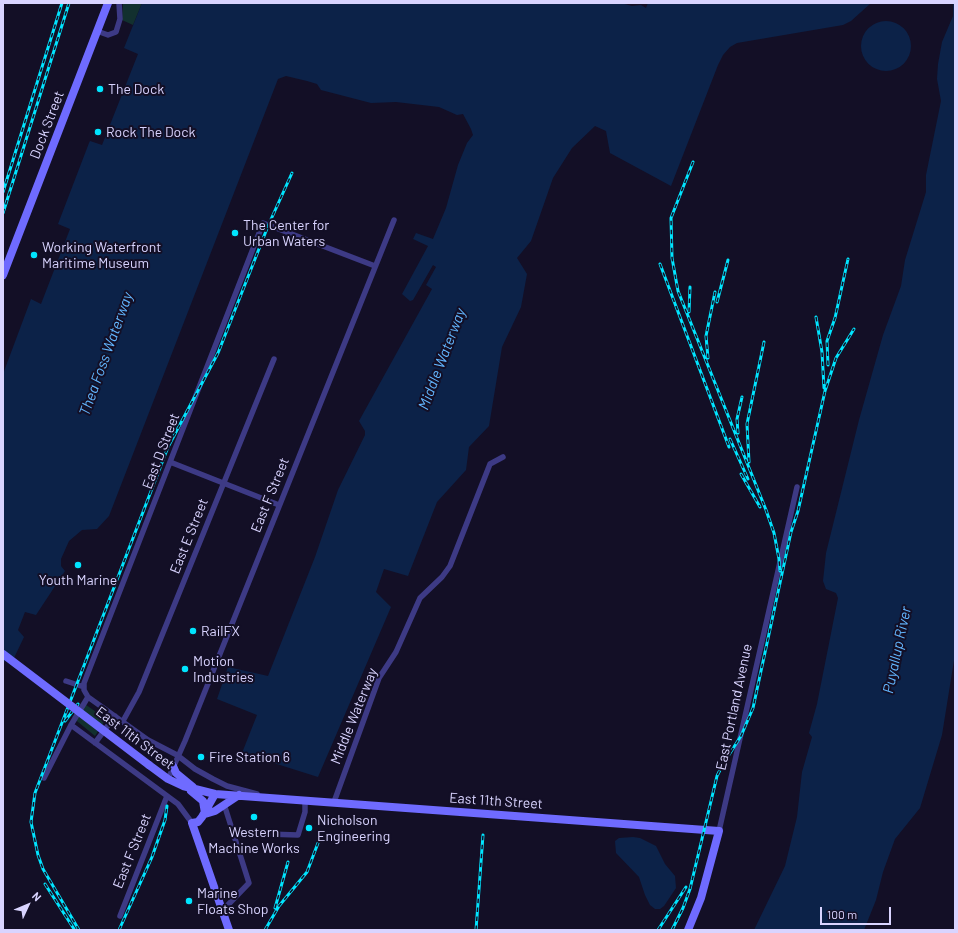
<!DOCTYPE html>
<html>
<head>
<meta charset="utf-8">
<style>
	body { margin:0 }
	#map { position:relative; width:958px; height:933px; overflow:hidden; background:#130f26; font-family:Barlow,sans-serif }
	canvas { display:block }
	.frame { position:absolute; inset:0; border:4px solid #d9d4ff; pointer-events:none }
	.north { position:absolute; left:8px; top:885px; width:40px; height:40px; -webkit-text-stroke:3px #130f26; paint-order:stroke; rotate:46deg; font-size:11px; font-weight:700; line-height:16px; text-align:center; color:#d9d4ff }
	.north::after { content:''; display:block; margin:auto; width:14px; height:18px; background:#d9d4ff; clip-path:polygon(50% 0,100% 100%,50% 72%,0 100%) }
	.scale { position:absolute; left:820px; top:907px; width:71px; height:18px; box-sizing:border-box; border:2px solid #d9d4ff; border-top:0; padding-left:5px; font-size:12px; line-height:14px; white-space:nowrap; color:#d9d4ff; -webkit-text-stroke:3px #130f26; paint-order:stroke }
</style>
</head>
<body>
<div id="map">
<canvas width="958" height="933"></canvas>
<div class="frame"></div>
<div class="north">N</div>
<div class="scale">100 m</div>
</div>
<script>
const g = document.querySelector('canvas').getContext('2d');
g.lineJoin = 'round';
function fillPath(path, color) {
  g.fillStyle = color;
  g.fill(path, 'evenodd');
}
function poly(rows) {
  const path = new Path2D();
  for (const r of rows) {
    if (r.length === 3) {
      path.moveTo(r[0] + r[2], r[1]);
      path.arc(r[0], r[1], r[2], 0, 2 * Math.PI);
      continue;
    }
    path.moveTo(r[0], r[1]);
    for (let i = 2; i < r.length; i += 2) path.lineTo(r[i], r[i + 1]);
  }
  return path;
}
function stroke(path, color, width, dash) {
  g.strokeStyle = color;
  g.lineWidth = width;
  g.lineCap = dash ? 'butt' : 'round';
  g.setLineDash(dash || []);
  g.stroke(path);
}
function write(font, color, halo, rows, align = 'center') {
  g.font = font + ' Barlow,sans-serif';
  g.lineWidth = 4;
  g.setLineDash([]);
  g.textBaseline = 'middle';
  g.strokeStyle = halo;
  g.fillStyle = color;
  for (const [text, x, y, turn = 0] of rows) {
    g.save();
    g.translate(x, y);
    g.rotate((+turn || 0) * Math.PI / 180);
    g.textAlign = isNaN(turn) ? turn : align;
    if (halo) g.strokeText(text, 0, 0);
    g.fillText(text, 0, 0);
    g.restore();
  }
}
const green = poly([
	[123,3,142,3,133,25,122,20],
	[82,702,106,719,95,736,72,717]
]);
const water = poly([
	[142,3,621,3,632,6,641,5,646,8,648,3,871,3,851,21,843,25,737,43,730,47,723,55,718,65,671,186,610,153,606,131,595,126,572,148,553,178,531,241,517,258,527,274,521,307,502,347,489,426,469,447,466,470,437,502,408,576,384,569,376,592,391,607,318,777,242,753,257,715,217,699,228,667,268,676,315,557,338,490,365,435,365,431,359,421,432,289,426,285,436,267,433,265,413,300,410,301,402,294,428,246,413,239,416,233,433,239,446,208,458,165,467,143,473,135,471,129,463,114,457,115,439,107,396,102,371,103,321,90,317,84,307,81,286,76,278,79,109,516,97,529,82,530,69,541,61,559,61,566,65,571,36,615,25,612,18,630,24,637,14,658,3,662,3,374,31,299,41,304,70,229,58,224,89,143,90,141,102,145,138,54,124,48],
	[953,3,955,3,955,654,942,735,920,808,895,839,883,872,876,900,864,930,754,930,785,866,797,817,802,772,812,737,809,733,817,704,838,598,836,593,826,589,823,581,826,553,859,420,883,335,901,286,905,260,926,192,926,175,941,101,937,79,938,64,942,42,953,16],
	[886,46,25],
	[633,837,640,838,656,846,665,864,675,876,676,888,664,906,660,909,655,909,650,905,645,895,639,877,616,853,615,841,619,838]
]);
const street = poly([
	[97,31,108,35,116,32,120,19,119,3],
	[170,462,279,505],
	[66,681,84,687],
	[123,721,139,692,274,359],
	[71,725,178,804,192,823],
	[95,743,115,716],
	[44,778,71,725,88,697],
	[168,779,185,741,394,220],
	[257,794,227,786,213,779,195,769,177,755,148,740,88,697,84,690,84,683,263,223,375,266],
	[334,802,379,678,396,652,420,598,442,577,450,566,490,464,503,457],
	[233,831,267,834,298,835,305,812,305,800],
	[719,831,797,487],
	[223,910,249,883,224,804],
	[120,916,167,796]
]);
const secondary = poly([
	[3,275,108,3],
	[149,765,168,779,183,786,215,794,719,831,701,898,688,930],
	[173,766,176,773,193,787],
	[191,791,203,801,205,813],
	[215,794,202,817,198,822,192,823,229,930],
	[205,814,215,811,239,795]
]);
const rail = poly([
	[693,162,671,218,672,258,678,291,766,510,774,533,779,559,780,571],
	[3,192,62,3],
	[3,213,69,3],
	[660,264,729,447],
	[717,302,728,260],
	[689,312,690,287],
	[816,317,822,352,824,388],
	[708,358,706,336,715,292],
	[828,365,827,341,835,318,848,259],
	[738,433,737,419,742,397],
	[730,439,748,479],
	[749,462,747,424,764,342],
	[741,474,760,507],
	[65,721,78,704],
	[45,884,74,929],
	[275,908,288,862],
	[79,930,43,869,38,855,31,822,35,793,168,447,218,353,268,226,292,173],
	[119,930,152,857,165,820,167,806],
	[265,930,279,906,307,872,318,843],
	[476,930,483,835],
	[658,930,686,887],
	[672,930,683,908,690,889,717,776,723,764,741,736,753,708,791,532,798,511,825,391,836,358,854,329]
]);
const secondaryBridge = poly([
	[3,654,149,765]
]);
const markers = [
	[100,89,4,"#00e5ff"],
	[98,132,4,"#00e5ff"],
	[235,233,4,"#00e5ff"],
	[34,255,4,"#00e5ff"],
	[78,565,4,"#00e5ff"],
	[193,631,4,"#00e5ff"],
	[185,669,4,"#00e5ff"],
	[201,757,4,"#00e5ff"],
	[254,817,4,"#00e5ff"],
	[309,828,4,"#00e5ff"],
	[189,901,4,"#00e5ff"]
];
const poiNames = [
	["The Dock",108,89],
	["Rock The Dock",106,132],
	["The Center for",243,225],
	["Urban Waters",243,241],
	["Working Waterfront",42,247],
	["Maritime Museum",42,263],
	["Youth Marine",78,580,"center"],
	["RailFX",201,631],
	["Motion",193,661],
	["Industries",193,677],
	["Fire Station 6",209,757],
	["Nicholson",317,820],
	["Engineering",317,836],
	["Western",254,832,"center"],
	["Machine Works",254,848,"center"],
	["Marine",197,893],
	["Floats Shop",197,909]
];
const streetNames = [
	["Dock Street",47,125,-69],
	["East D Street",161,451,-69],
	["East F Street",270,495,-68],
	["East E Street",189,536,-68],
	["East Portland Avenue",734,707,-78],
	["Middle Waterway",354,716,-68],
	["East 11th Street",135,738,37],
	["East 11th Street",496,801,4],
	["East F Street",132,851,-68]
];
const waterNames = [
	["Thea Foss Waterway",106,354,-70],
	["Middle Waterway",442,359,-69],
	["Puyallup River",897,650,-78]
];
fillPath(green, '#12302f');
fillPath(water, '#0c2248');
stroke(street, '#3d3a85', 5.5);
stroke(secondary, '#6f6bff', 8);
stroke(rail, '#00e5ff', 3);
stroke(rail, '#130f26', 1.5, [4.5]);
stroke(secondaryBridge, '#6f6bff', 8);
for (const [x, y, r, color] of markers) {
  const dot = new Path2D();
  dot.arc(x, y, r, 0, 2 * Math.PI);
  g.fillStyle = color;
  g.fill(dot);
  stroke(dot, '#130f26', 1.5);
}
write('14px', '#d9d4ff', '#130f26', poiNames, 'left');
write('14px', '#d9d4ff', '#130f26', streetNames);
write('italic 15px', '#62b6ff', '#130f26', waterNames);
</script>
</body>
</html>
